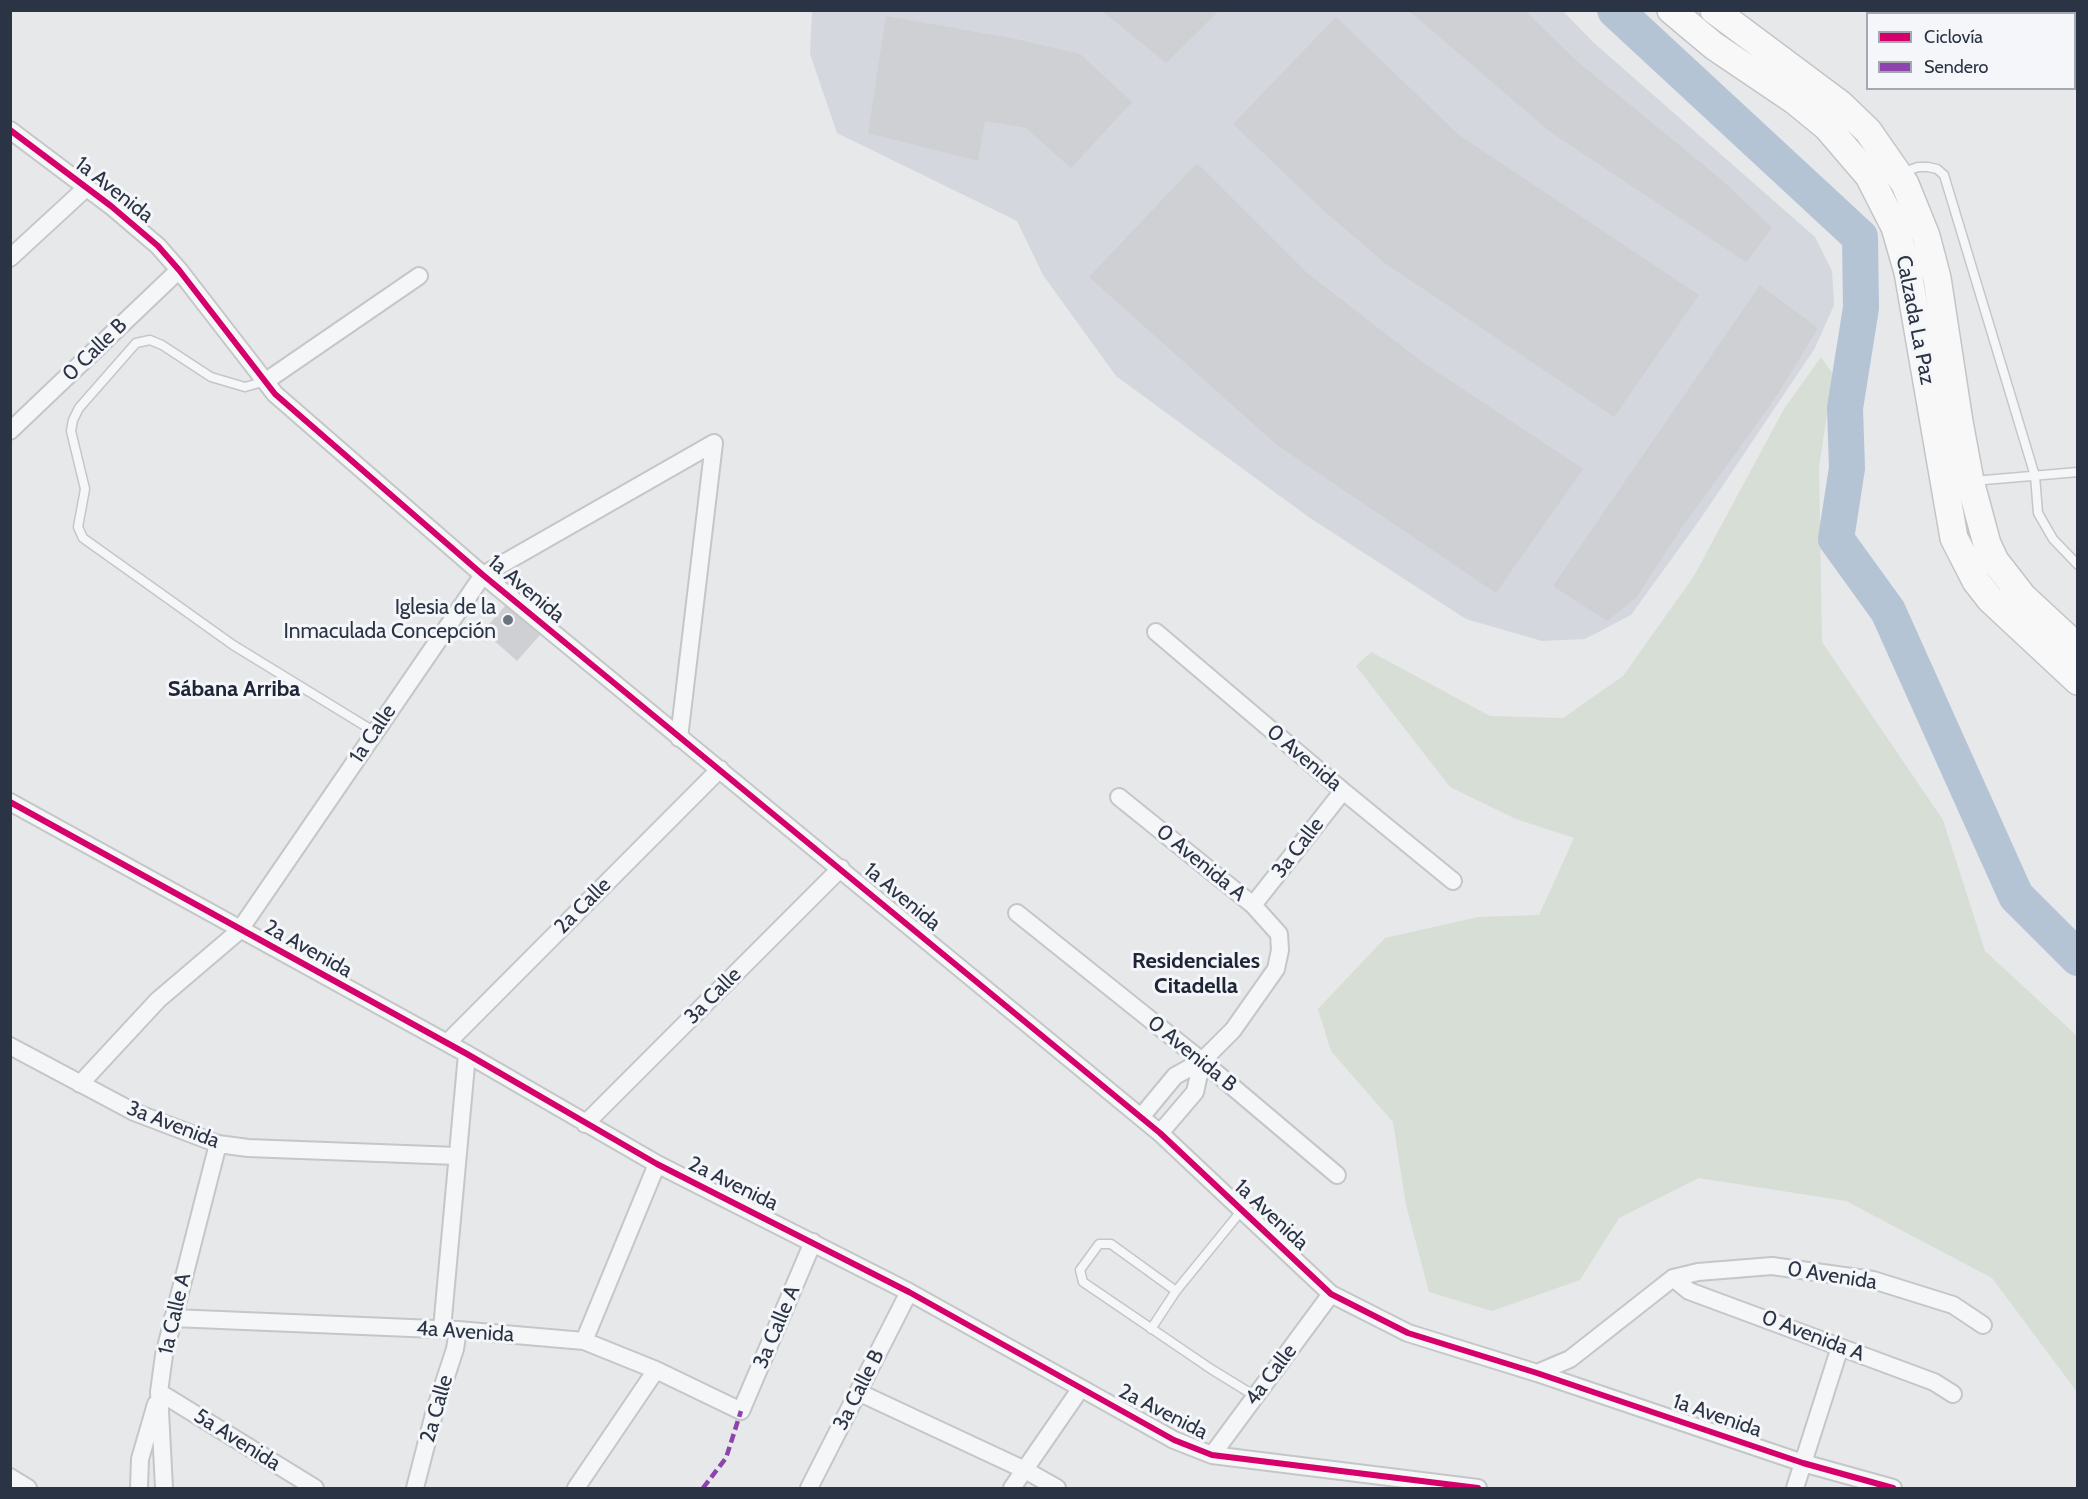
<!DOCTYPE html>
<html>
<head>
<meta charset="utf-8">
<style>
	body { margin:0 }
	#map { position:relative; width:2088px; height:1499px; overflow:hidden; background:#e6e8ea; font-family:Cabin,sans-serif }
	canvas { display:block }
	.frame { position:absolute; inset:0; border:12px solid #2b3445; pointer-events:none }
	.legend { position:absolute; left:1866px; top:12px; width:210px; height:78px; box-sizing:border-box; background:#f4f6f9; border:2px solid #a4a8b1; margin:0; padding:8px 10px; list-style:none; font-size:18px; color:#2b3445 }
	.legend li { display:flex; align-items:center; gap:12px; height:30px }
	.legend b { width:30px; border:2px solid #a4a8b1 }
</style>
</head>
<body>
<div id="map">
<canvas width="2088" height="1499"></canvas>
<div class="frame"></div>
<ul class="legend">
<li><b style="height:8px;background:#d6006c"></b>Ciclovía</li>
<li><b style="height:8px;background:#8e44ad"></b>Sendero</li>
</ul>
</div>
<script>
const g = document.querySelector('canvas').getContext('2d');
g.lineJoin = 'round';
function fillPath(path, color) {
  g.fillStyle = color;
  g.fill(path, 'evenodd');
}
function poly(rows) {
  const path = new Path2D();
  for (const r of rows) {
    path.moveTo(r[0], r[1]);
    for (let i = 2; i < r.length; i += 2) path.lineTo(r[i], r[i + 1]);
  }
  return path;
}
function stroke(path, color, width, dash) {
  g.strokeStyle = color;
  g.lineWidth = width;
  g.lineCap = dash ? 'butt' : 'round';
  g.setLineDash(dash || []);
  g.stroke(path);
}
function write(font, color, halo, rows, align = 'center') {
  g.font = font + ' Cabin,sans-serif';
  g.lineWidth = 6;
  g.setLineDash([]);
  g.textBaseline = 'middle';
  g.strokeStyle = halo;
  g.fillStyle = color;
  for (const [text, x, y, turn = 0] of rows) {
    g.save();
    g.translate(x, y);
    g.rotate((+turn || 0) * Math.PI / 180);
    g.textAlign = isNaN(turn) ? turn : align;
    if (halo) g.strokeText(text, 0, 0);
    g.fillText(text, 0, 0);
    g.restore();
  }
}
const built = poly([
	[812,11,1563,11,1593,42,1815,237,1832,271,1834,305,1815,348,1701,518,1631,615,1585,639,1542,641,1466,619,1310,518,1116,376,1043,275,1017,221,837,133,810,54]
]);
const green = poly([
	[1821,357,1833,374,1819,467,1822,642,1943,820,1985,951,2077,1036,2077,1392,1992,1278,1846,1201,1699,1178,1619,1218,1580,1280,1492,1311,1429,1292,1406,1205,1393,1122,1331,1051,1318,1009,1385,938,1478,917,1539,915,1574,838,1516,819,1450,787,1356,666,1371,652,1490,716,1563,718,1623,676,1694,576,1784,409]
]);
const river = poly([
	[1615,10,1860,237,1861,308,1845,408,1847,468,1836,539,1888,611,2016,896,2078,958]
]);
const building = poly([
	[1101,10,1220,10,1166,63],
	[1408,10,1524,10,1579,63,1723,181,1772,228,1746,262,1549,131],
	[886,16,1016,39,1080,54,1132,102,1071,168,1026,128,985,121,978,161,868,133],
	[1336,17,1459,135,1699,295,1614,417,1386,264,1324,211,1233,124],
	[1197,163,1306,272,1422,362,1583,469,1496,593,1277,445,1089,277],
	[1760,285,1818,328,1774,400,1680,530,1636,598,1607,621,1553,586],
	[506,605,540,635,517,661,490,637,485,642,479,636]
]);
const lane = poly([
	[1901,173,1918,167,1928,167,1937,169,1944,175,2035,476,2038,513,2053,539,2078,565],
	[266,381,245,387,211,377,162,345,150,340,136,343,79,408,73,420,71,431,85,489,78,527,83,538,233,645,375,732],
	[1973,481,2078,472],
	[1176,1291,1111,1244,1099,1244,1080,1270,1083,1282,1211,1369,1255,1396],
	[1151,1329,1176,1291,1242,1210]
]);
const street = poly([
	[10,130,111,206,158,246,179,270,275,394,483,575,1160,1133,1331,1294,1408,1333,1537,1373,1803,1463,1893,1488],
	[10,258,86,188],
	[266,381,419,276],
	[10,431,179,270],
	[1156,632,1343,791,1453,881],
	[679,738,714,443],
	[1119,797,1253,905,1279,934,1280,950,1276,969,1233,1030,1202,1061,1195,1092,1160,1133],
	[10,802,467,1054,657,1164,909,1292,1174,1440,1212,1455,1478,1488],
	[1253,905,1343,791],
	[1017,913,1202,1061,1337,1175],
	[447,1043,720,769],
	[10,1046,134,1112,218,1144,248,1148,457,1156],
	[80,1084,158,1000,239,931,483,575,714,443],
	[1141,1117,1175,1076,1202,1061],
	[585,1124,841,868],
	[1673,1278,1689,1291,1934,1382,1953,1394],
	[173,1318,458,1330,584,1341,656,1370,741,1411,813,1242],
	[442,1329,467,1054],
	[584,1341,657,1164],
	[1537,1373,1570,1359,1673,1278,1698,1272,1772,1266,1873,1280,1953,1305,1983,1325],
	[159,1392,315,1488],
	[858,1392,1025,1470,1057,1488],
	[1212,1455,1331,1294],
	[10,1477,28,1488],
	[139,1488,140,1459,156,1404],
	[164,1488,159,1392,164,1355,218,1144],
	[415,1488,435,1410,455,1349,458,1330],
	[576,1488,656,1370],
	[809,1488,909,1292],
	[1012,1488,1081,1388],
	[1795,1488,1840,1347]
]);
const primary = poly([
	[1671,10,1714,46,1794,100,1827,127,1869,176,1895,227,1908,272,1954,538,1976,581,1990,599,2078,681],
	[1714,10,1840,104,1868,131,1905,184,1926,236,1937,278,1959,422,1970,481,1987,544,1995,561,2023,597,2078,648]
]);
const quiet = poly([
	[703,1488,726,1458,741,1411]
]);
const cycleway = poly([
	[10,130,111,206,158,246,179,270,275,394,483,575,1160,1133,1331,1294,1408,1333,1537,1373,1803,1463,1893,1488],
	[10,802,467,1054,657,1164,909,1292,1174,1440,1212,1455,1478,1488]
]);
const markers = [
	[508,620,6,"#6c737f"]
];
const streetNames = [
	["1a Avenida",114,190,38],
	["Calzada La Paz",1915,320,79],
	["0 Calle B",95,350,-44],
	["1a Avenida",526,589,40],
	["1a Calle",373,734,-56],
	["0 Avenida",1304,758,40],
	["3a Calle",1298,848,-52],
	["0 Avenida A",1201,863,39],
	["1a Avenida",902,897,40],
	["2a Calle",583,906,-45],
	["2a Avenida",308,949,29],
	["3a Calle",713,996,-45],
	["0 Avenida B",1192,1054,39],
	["3a Avenida",173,1125,21],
	["2a Avenida",733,1184,26],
	["1a Avenida",1271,1215,43],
	["0 Avenida",1832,1276,9],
	["1a Calle A",175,1314,-77],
	["3a Calle A",777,1327,-67],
	["4a Avenida",465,1332,4],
	["0 Avenida A",1813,1336,21],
	["4a Calle",1271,1375,-53],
	["3a Calle B",859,1390,-63],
	["2a Calle",437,1409,-74],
	["2a Avenida",1163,1412,27],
	["1a Avenida",1717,1416,19],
	["5a Avenida",237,1440,32]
];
const poiNames = [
	["Iglesia de la",496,608],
	["Inmaculada Concepción",496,632]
];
const neighbourhoodNames = [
	["Sábana Arriba",234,690],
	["Residenciales",1196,962],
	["Citadella",1196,987]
];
fillPath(built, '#d4d7dd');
fillPath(green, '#d6ded6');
stroke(river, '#b4c4d5', 36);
fillPath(building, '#ced0d3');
stroke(lane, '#c4c6c8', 11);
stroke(street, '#c4c6c8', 20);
stroke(primary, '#c2c5c8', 30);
stroke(lane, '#f5f6f7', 8);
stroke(street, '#f5f6f7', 16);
stroke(primary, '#f8f8f8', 27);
stroke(quiet, '#8e44ad', 4.5, [9, 4.5]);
stroke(cycleway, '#d6006c', 6);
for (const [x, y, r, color] of markers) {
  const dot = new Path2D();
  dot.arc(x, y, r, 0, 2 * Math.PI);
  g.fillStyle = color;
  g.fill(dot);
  stroke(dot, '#f4f6f9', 2);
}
write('21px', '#2b3445', '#f4f6f9', streetNames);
write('21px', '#2b3445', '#f4f6f9', poiNames, 'right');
write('bold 22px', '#1d2536', '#f4f6f9', neighbourhoodNames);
</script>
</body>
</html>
